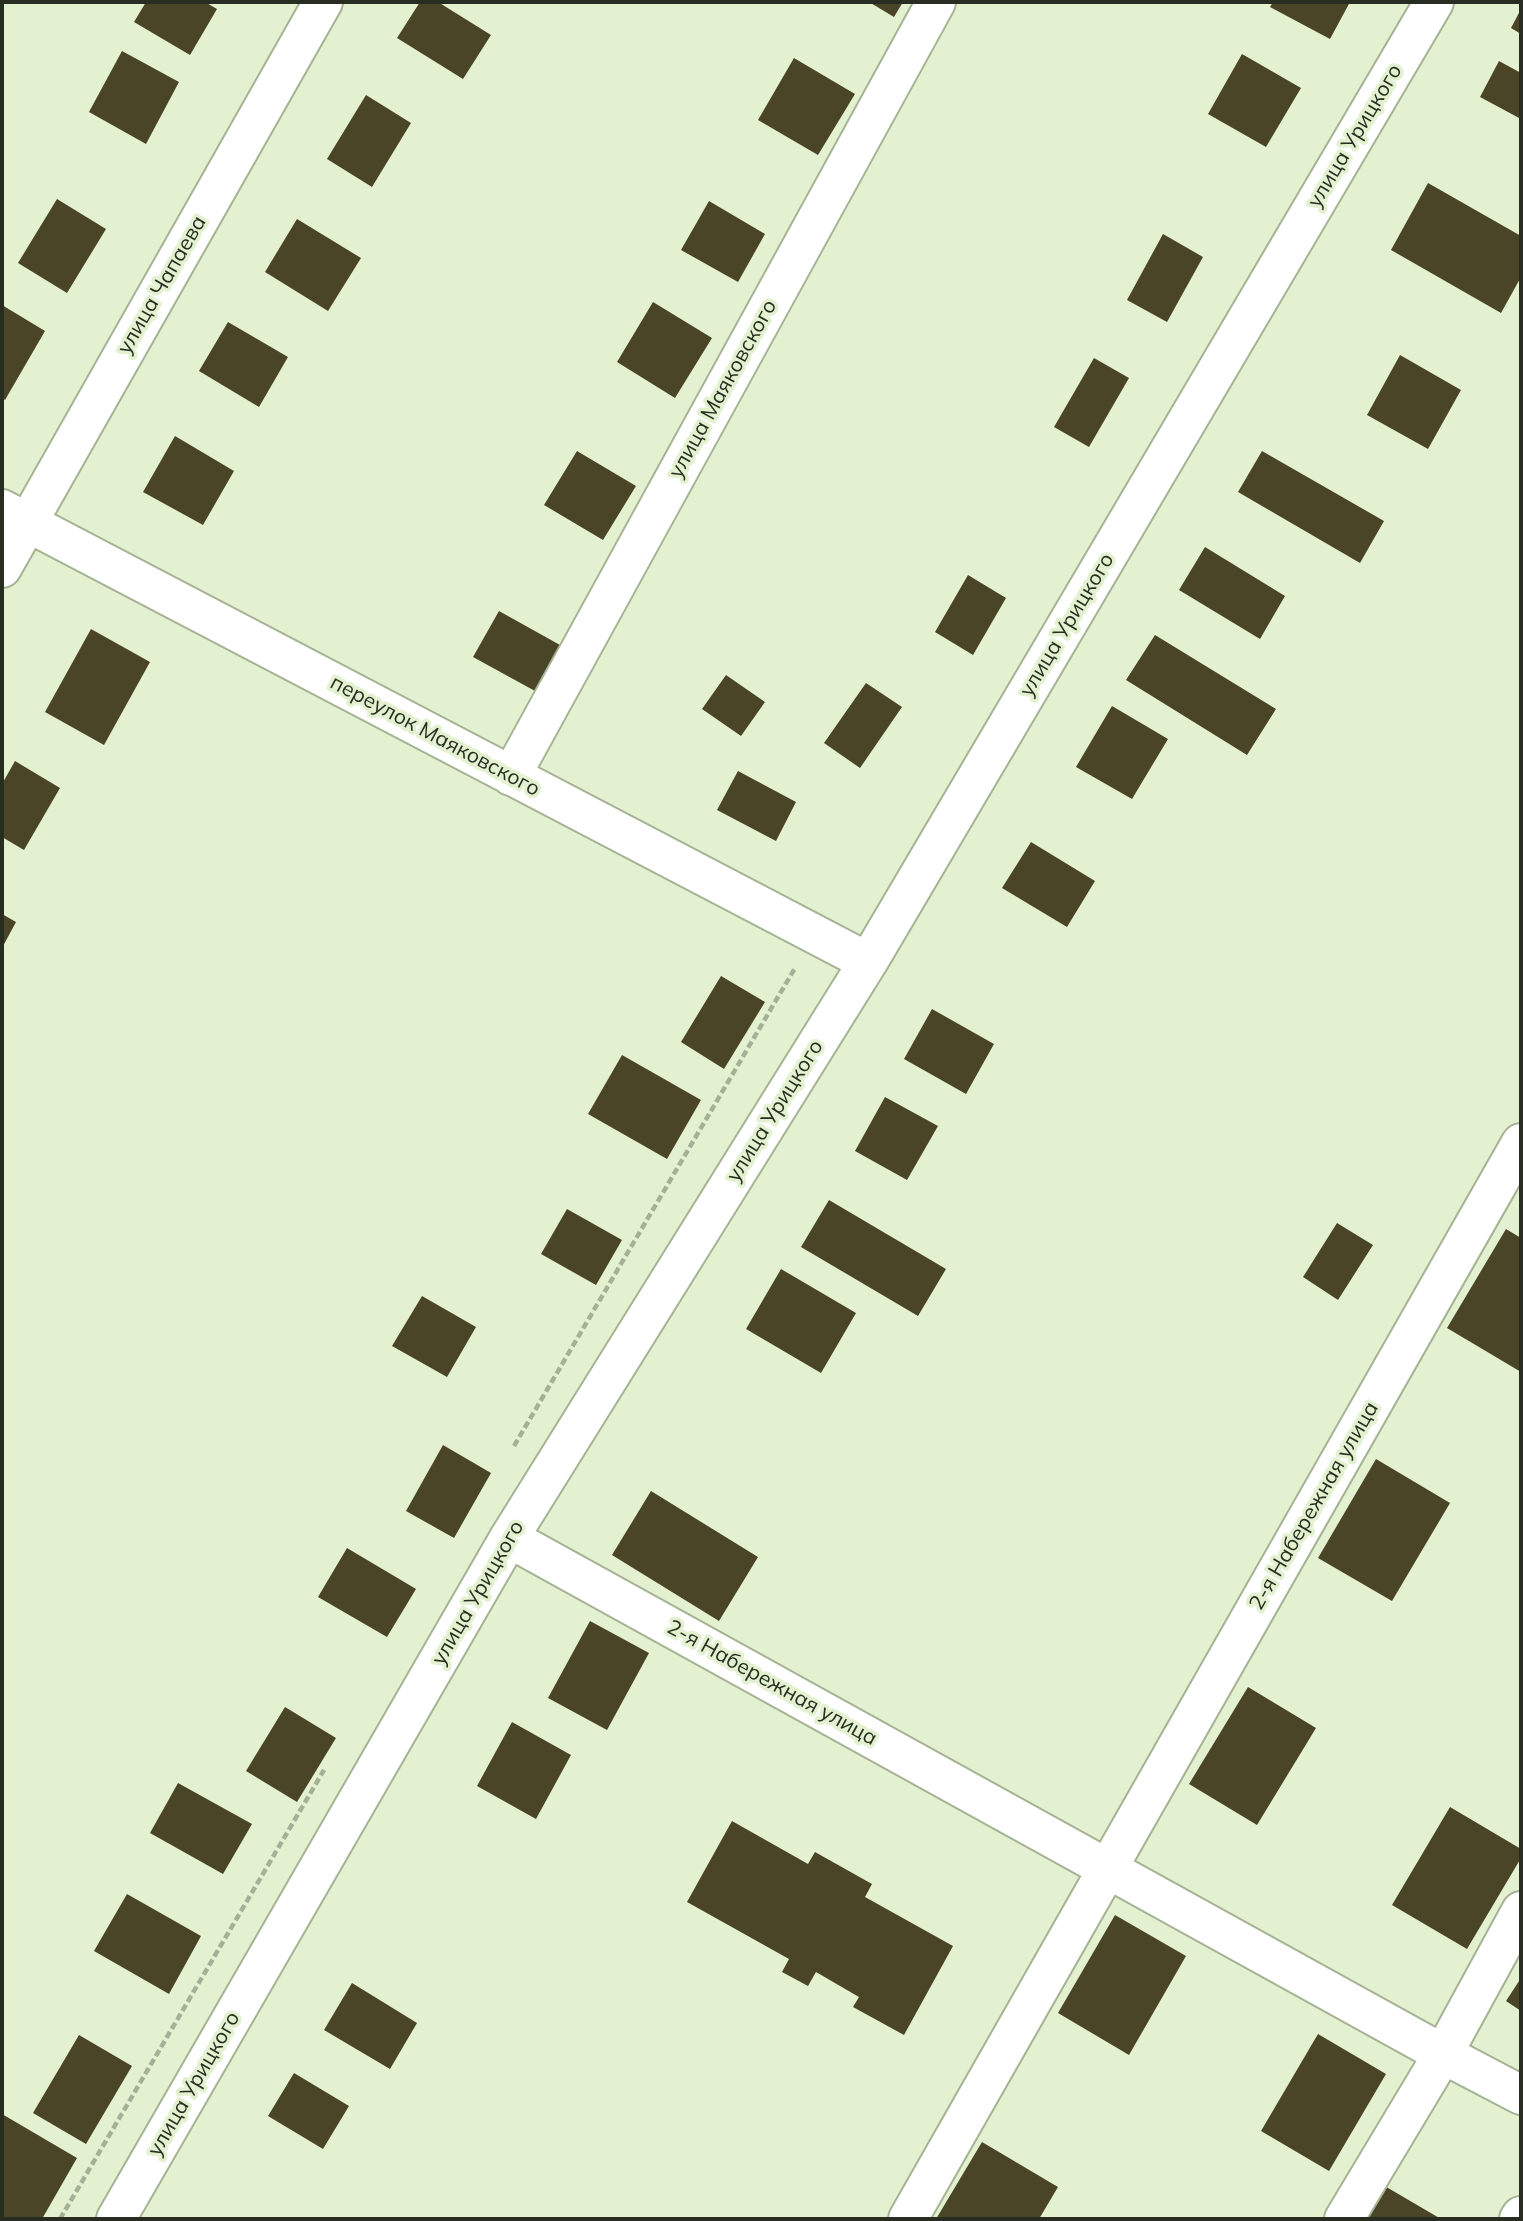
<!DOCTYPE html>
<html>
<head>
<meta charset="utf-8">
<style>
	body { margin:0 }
	#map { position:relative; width:1523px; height:2221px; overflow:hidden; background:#e3f1d0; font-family:Mulish,sans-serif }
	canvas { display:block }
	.frame { position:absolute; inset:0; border:4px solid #272d20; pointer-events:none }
</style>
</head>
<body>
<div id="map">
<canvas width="1523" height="2221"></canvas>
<div class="frame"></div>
</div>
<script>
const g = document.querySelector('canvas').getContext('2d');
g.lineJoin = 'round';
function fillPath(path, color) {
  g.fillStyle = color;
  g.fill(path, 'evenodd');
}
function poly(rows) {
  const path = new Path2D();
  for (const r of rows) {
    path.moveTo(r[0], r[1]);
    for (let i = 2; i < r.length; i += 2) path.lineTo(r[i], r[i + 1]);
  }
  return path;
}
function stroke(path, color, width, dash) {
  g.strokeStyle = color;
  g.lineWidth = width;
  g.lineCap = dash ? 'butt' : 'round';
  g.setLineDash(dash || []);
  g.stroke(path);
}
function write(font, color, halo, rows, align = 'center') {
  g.font = font + ' Mulish,sans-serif';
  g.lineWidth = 7;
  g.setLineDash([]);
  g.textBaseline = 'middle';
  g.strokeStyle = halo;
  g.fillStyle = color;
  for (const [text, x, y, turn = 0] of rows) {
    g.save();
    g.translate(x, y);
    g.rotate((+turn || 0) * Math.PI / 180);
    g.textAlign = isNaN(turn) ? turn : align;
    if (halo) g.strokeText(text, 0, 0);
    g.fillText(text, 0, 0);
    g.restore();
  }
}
const building = poly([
	[146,2,205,2,217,9,190,55,134,22],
	[420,2,438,2,491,35,463,79,397,38],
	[869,2,903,2,894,17],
	[1273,2,1350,2,1330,39,1270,7],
	[1521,9,1521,34,1511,28],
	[122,51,179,82,146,144,89,112],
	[1242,54,1301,88,1266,147,1208,114],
	[794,58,855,94,818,155,758,120],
	[1499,61,1521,73,1521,119,1480,97],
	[366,95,411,123,372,187,327,159],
	[1428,183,1521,236,1521,277,1501,313,1391,250],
	[57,199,106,229,67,293,18,263],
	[709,201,765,234,738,282,681,250],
	[297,219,361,258,328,311,265,272],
	[1163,234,1203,257,1167,322,1127,300],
	[653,302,712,338,675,398,617,362],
	[2,305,45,331,5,400,2,398],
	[228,322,288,357,259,407,199,371],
	[1400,355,1461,390,1428,449,1367,415],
	[1094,358,1129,378,1089,447,1054,427],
	[175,436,234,471,203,525,143,492],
	[577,451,636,486,603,540,544,505],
	[1262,451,1384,521,1360,563,1238,492],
	[1205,547,1285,596,1260,639,1179,590],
	[968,575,1006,598,973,655,935,632],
	[499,611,560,645,535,691,473,657],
	[91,629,150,662,104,745,45,712],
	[1155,635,1276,709,1247,755,1126,680],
	[726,675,765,702,741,736,702,709],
	[866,683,902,707,860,768,824,743],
	[1112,706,1168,739,1132,799,1076,767],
	[15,761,60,788,24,850,2,837,2,784],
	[738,771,796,802,776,841,717,810],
	[1031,842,1095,881,1067,927,1002,888],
	[2,914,16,922,2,948],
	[721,976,765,1002,724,1069,681,1042],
	[932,1009,994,1044,966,1094,904,1059],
	[622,1055,701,1100,667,1159,588,1114],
	[885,1097,938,1126,907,1180,855,1151],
	[829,1200,946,1269,918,1316,801,1247],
	[567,1209,622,1240,596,1285,541,1254],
	[1337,1223,1373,1245,1338,1300,1303,1277],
	[1506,1229,1521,1238,1521,1372,1447,1328],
	[781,1269,856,1313,821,1373,746,1329],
	[422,1296,476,1327,447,1377,392,1346],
	[443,1445,491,1473,454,1538,406,1511],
	[1376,1459,1450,1503,1392,1601,1318,1558],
	[651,1491,758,1557,719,1621,612,1555],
	[347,1548,416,1589,387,1637,318,1597],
	[590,1621,649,1653,607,1730,548,1698],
	[1248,1687,1316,1728,1257,1825,1189,1784],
	[285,1707,336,1738,297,1802,246,1771],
	[512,1722,571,1755,536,1819,477,1786],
	[178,1783,252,1824,223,1874,150,1833],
	[1450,1807,1521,1849,1521,1858,1467,1949,1392,1905],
	[732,1821,808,1864,815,1852,872,1884,865,1897,953,1946,904,2035,853,2007,859,1997,816,1972,808,1986,782,1972,789,1959,687,1902],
	[127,1894,201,1936,169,1994,94,1951],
	[1115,1915,1186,1956,1129,2055,1058,2013],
	[1521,1978,1521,2011,1506,2001],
	[352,1983,417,2023,390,2069,324,2030],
	[1318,2034,1386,2074,1329,2171,1261,2131],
	[79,2035,132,2066,86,2144,33,2113],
	[294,2073,349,2106,323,2149,268,2116],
	[2,2114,77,2158,42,2219,2,2219],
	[982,2142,1058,2187,1039,2219,936,2219],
	[1383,2185,1441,2219,1363,2219]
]);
const path = poly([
	[514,1446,795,968],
	[60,2219,324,1770]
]);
const minor = poly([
	[2,509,868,962],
	[2,568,323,2],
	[511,776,936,2],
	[509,1538,1443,2054,1521,2095],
	[116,2219,509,1538,868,962,1434,2],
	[908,2219,1521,1143],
	[1344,2219,1443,2054,1521,1911],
	[1519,2219,1521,2216]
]);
const streetNames = [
	["улица Урицкого",1355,136,-59],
	["улица Чапаева",162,285,-60],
	["улица Маяковского",723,389,-61],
	["улица Урицкого",1067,625,-59],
	["переулок Маяковского",435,736,28],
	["улица Урицкого",775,1111,-58],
	["2-я Набережная улица",1314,1506,-60],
	["улица Урицкого",478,1593,-60],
	["2-я Набережная улица",772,1683,29],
	["улица Урицкого",194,2084,-60]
];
fillPath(building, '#4b4527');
stroke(minor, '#a5b394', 42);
stroke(path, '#a5b096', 4.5, [7, 3.5]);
stroke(minor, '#fff', 38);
write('21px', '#272d20', '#e3f1d0', streetNames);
</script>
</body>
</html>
